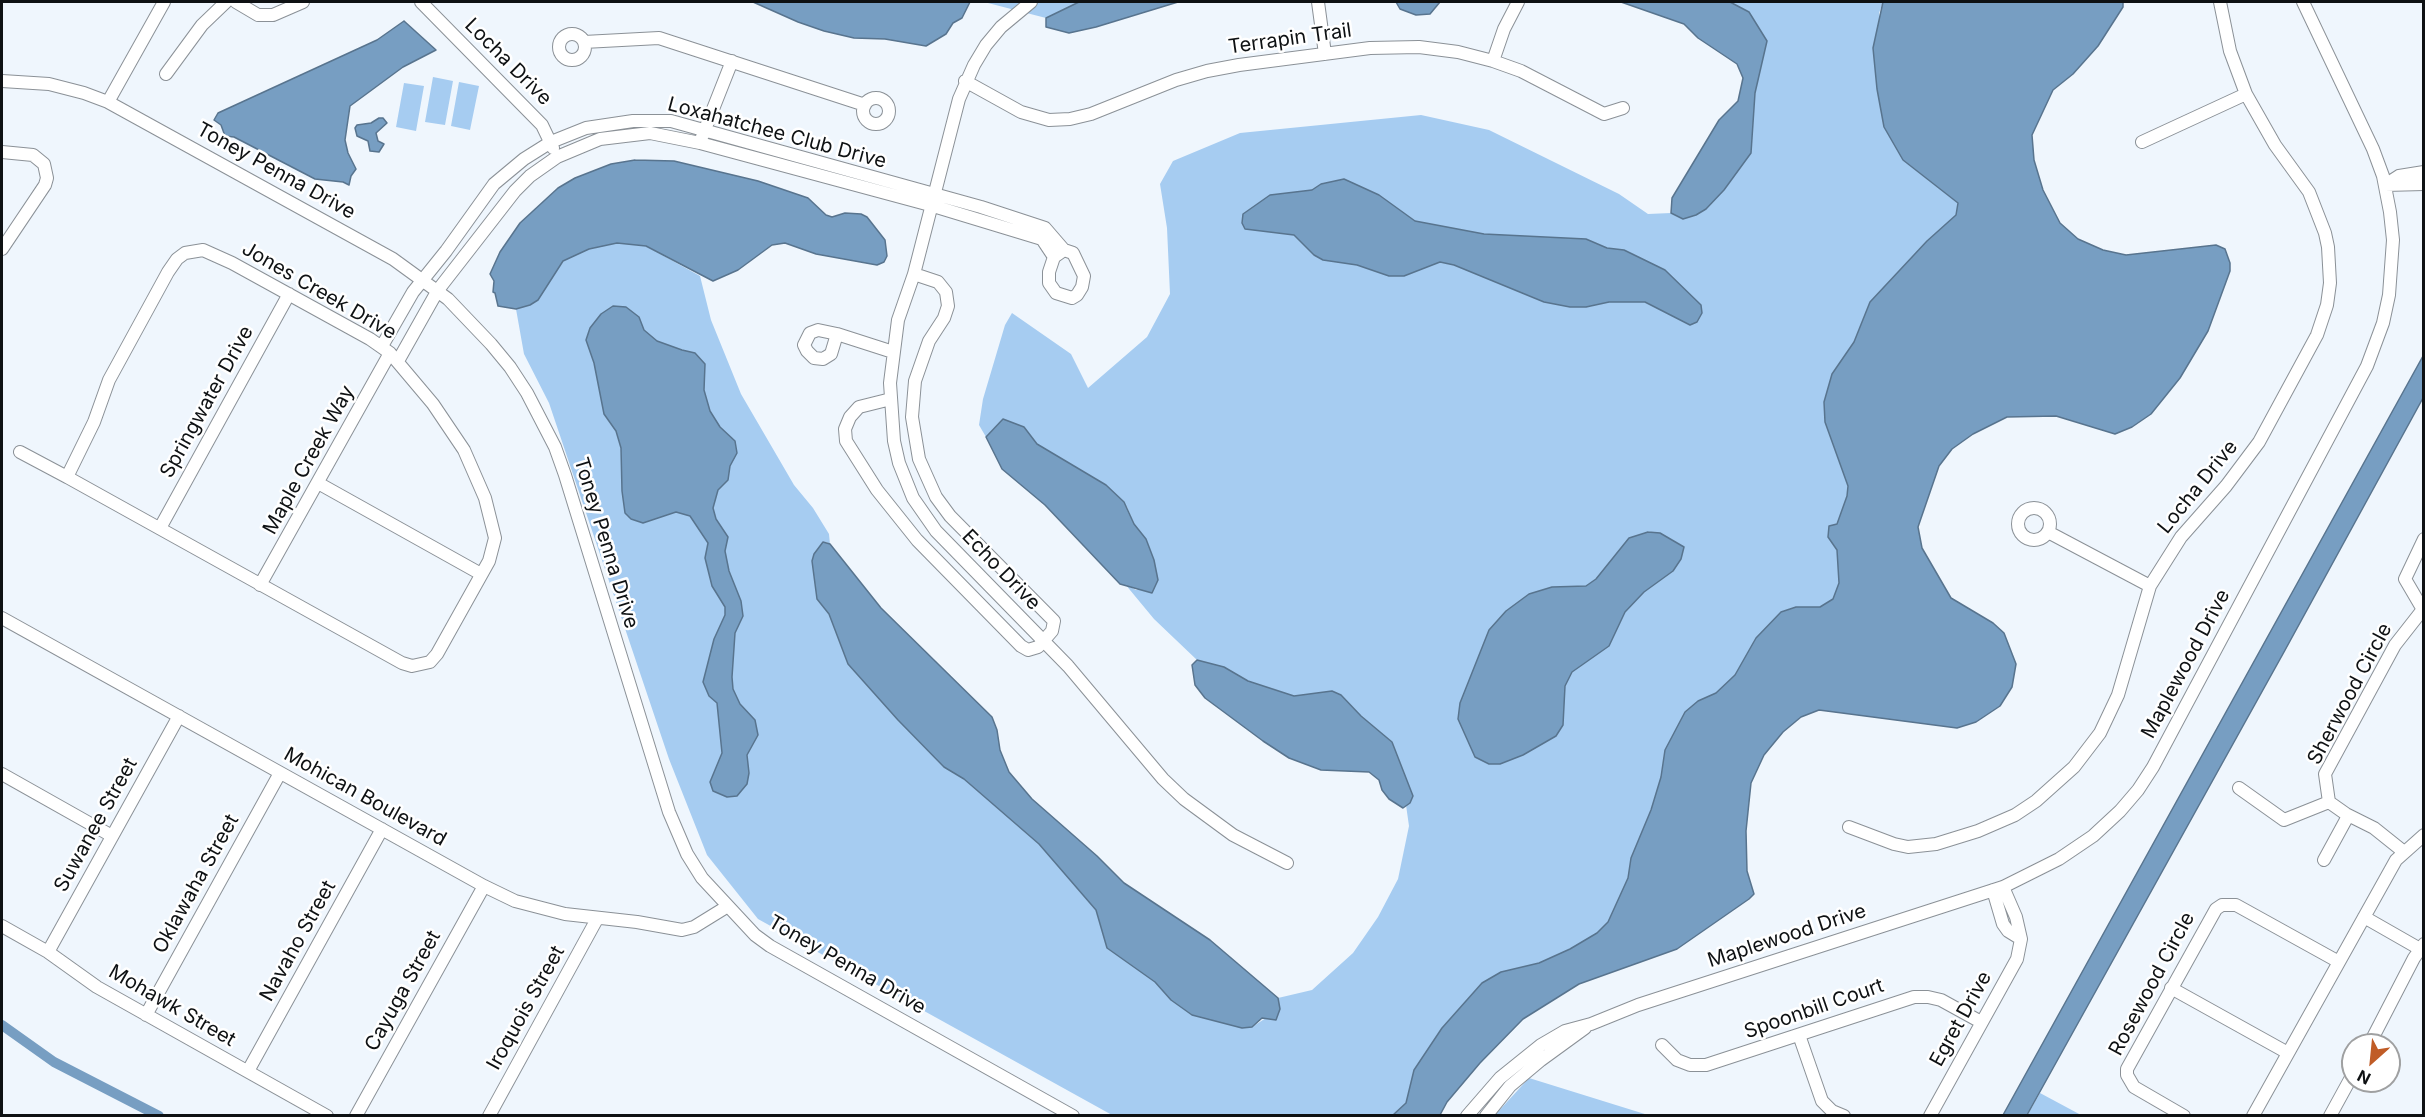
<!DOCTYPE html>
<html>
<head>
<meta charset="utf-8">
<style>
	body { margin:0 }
	#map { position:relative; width:2425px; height:1117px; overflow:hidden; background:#eff6fd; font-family:Inter,sans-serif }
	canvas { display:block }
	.frame { position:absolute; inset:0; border:3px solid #0e1113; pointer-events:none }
	.north { position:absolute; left:2341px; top:1033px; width:60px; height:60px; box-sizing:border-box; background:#fff; border:2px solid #9fa0a1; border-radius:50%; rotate:207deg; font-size:16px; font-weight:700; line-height:24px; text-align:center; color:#0e1113 }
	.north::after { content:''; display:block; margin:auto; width:21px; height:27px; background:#c05c27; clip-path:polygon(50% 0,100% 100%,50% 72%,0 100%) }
</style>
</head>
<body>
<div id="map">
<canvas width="2425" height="1117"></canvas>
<div class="frame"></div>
<div class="north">N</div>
</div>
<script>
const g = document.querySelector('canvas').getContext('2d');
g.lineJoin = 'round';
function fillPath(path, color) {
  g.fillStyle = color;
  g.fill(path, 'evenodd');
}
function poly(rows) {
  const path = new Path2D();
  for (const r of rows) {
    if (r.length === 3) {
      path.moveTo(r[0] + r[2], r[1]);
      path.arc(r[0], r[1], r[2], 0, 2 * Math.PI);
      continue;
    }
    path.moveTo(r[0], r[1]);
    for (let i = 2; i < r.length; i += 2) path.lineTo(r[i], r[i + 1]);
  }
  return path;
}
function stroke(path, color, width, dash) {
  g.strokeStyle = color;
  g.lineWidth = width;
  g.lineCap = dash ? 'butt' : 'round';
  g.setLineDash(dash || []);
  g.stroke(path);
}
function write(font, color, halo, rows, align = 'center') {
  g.font = font + ' Inter,sans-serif';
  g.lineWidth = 5;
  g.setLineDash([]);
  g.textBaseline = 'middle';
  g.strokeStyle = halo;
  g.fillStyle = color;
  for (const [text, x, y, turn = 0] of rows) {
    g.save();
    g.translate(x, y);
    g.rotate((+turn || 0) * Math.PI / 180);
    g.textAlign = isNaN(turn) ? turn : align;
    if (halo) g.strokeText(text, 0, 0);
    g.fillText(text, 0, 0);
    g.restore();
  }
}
const green = poly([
	[984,2,1079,2,1046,18],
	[1730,2,1883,2,1879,13,1903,160,1958,203,1956,215,1927,241,1870,302,1854,342,1832,374,1824,402,1848,486,1847,496,1837,524,1829,527,1828,537,1837,550,1839,584,1833,599,1820,607,1796,607,1765,630,1756,638,1735,675,1716,693,1699,701,1665,750,1661,777,1651,810,1631,858,1628,878,1608,922,1597,933,1570,949,1539,963,1501,972,1482,983,1442,1028,1414,1070,1406,1103,1393,1115,1112,1115,758,919,707,855,669,759,549,403,524,354,516,309,530,305,545,289,563,261,589,249,617,243,646,246,700,276,711,320,741,394,794,485,813,508,829,534,830,544,826,542,815,581,817,599,829,614,848,664,898,720,944,767,964,779,1039,844,1096,910,1107,948,1155,982,1171,1000,1192,1015,1252,1027,1280,1009,1278,998,1312,990,1353,953,1378,917,1398,879,1409,826,1406,805,1413,796,1392,742,1361,716,1341,695,1327,692,1294,696,1248,681,1197,660,1154,619,1125,584,1136,590,1158,580,1154,560,1146,539,1134,524,1127,507,1106,485,1037,444,1024,427,1003,419,986,437,979,425,983,399,1005,325,1012,313,1071,354,1088,388,1147,337,1170,294,1167,228,1160,184,1173,161,1240,133,1421,115,1489,130,1619,194,1648,214,1671,213,1683,219,1751,153,1755,93,1767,41],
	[433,77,453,81,445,125,425,122],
	[459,82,479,86,470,130,451,126],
	[404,83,424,86,416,131,396,127],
	[1529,1078,1648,1115,1495,1115],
	[2040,1093,2081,1115,2027,1116]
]);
const water = poly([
	[753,2,970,2,962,18,953,23,946,34,926,46,885,39,854,38,824,31,798,22,753,2],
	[1079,2,1178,2,1096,27,1069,33,1046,27,1046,18,1079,2],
	[1396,2,1440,2,1430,14,1416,15,1400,9,1396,2],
	[1621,2,1730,2,1749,12,1767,41,1755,93,1751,153,1724,190,1706,209,1696,215,1683,219,1671,213,1672,198,1719,120,1738,101,1743,78,1737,64,1698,38,1684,24,1621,2],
	[1883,2,2123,2,2123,7,2098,46,2073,74,2053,90,2032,135,2034,160,2043,190,2060,223,2078,239,2103,250,2126,255,2216,245,2225,249,2230,263,2230,271,2208,331,2180,378,2151,414,2132,427,2115,434,2056,416,2007,417,1973,434,1952,449,1939,466,1918,527,1922,548,1951,598,1993,623,2004,633,2016,664,2012,687,2000,706,1976,722,1957,728,1819,710,1801,717,1783,732,1764,755,1751,783,1746,831,1747,871,1754,894,1749,899,1677,949,1579,984,1523,1019,1480,1063,1447,1102,1440,1115,1393,1115,1406,1103,1414,1070,1442,1028,1482,983,1501,972,1539,963,1570,949,1597,933,1608,922,1628,878,1631,858,1651,810,1661,777,1665,750,1685,712,1698,701,1716,693,1735,675,1756,638,1781,612,1796,607,1820,607,1833,599,1839,583,1837,550,1828,537,1829,526,1837,524,1847,496,1848,486,1825,422,1824,402,1832,374,1854,342,1870,302,1927,241,1956,215,1958,203,1903,160,1884,127,1877,89,1873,48,1883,2],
	[404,21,436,50,403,67,350,106,345,140,348,153,356,169,351,176,349,185,343,182,315,179,234,137,225,136,221,125,214,120,218,113,377,40,404,21],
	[379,118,383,118,387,123,376,133,378,141,384,144,379,152,370,151,368,141,357,136,355,128,357,125,371,123,379,118],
	[635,160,674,161,758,181,808,198,826,215,832,217,845,213,861,214,867,217,885,240,887,256,884,262,877,265,816,254,785,243,772,245,738,270,713,281,646,246,617,243,589,249,563,261,538,300,530,305,516,309,498,306,495,293,493,292,494,281,490,274,500,252,520,223,558,188,575,178,611,164,635,160],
	[1344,179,1379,195,1415,221,1484,234,1586,239,1607,248,1624,250,1665,270,1701,305,1702,313,1697,322,1690,325,1645,302,1609,302,1586,307,1570,307,1544,302,1454,265,1440,262,1404,276,1389,276,1357,265,1323,260,1314,255,1294,235,1245,229,1242,223,1243,214,1270,195,1312,190,1321,184,1344,179],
	[613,306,626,307,639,317,644,330,657,341,682,350,695,353,705,364,704,390,710,411,720,427,735,441,737,453,730,466,728,480,718,490,713,508,716,519,728,537,725,551,729,571,741,601,743,616,735,633,732,677,733,689,740,704,755,720,758,735,747,755,749,773,747,784,737,796,727,797,713,791,710,782,722,753,717,703,709,696,703,682,714,639,725,615,725,607,712,586,705,558,708,543,690,516,676,512,643,523,631,519,625,513,622,491,621,448,616,431,604,414,594,363,586,340,590,328,601,314,613,306],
	[2423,356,2423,398,2284,652,2027,1115,2003,1115,2423,356],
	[1003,419,1024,427,1037,444,1106,485,1124,502,1134,524,1146,539,1154,560,1158,580,1152,593,1120,584,1045,505,1002,469,986,437,1003,419],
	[1648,532,1660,533,1684,547,1681,559,1673,571,1644,592,1625,612,1609,646,1572,672,1565,686,1563,725,1556,736,1523,755,1500,764,1489,764,1475,757,1458,719,1460,703,1489,630,1506,611,1529,594,1552,587,1586,586,1596,579,1629,538,1648,532],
	[823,542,830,544,881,608,992,717,997,730,1000,750,1009,772,1032,799,1097,856,1124,883,1210,940,1278,998,1280,1009,1276,1020,1262,1018,1252,1027,1242,1028,1192,1015,1171,1000,1155,982,1107,948,1096,910,1039,844,964,779,944,767,898,720,848,664,829,614,817,599,812,561,814,554,823,542],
	[1197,660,1224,667,1248,681,1294,696,1332,691,1341,695,1361,716,1392,742,1413,796,1410,803,1403,808,1389,799,1382,790,1379,780,1369,772,1321,770,1289,758,1263,741,1205,698,1195,685,1192,665,1197,660]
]);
const canal = poly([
	[2,1025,54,1062,159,1116]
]);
const minor = poly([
	[236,2,258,15,273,15,303,2],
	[421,2,542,125,553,148],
	[1031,2,1001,27,986,45,974,65,959,99,914,274,898,320,890,383,894,441,899,463,913,498,936,531,1068,666,1163,779,1184,799,1233,835,1287,863],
	[1318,2,1325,54],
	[572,47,13],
	[584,42,659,38,865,105],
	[1493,61,1504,29,1518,2],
	[166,74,202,25,226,2],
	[2,81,49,84,84,93,108,102,393,259,448,299,491,344,510,367,527,393,555,447,565,475,669,812,687,854,702,878,755,935,770,946,1073,1116],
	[965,81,1021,112,1049,120,1070,119,1091,114,1176,80,1207,71,1239,65,1370,48,1419,47,1458,52,1493,61,1521,71,1604,114,1623,108],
	[876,111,13],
	[108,102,164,2],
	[702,137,732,61],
	[2142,142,2246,94],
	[2,152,33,155,44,164,47,178,45,185,2,249],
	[2385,185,2399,176,2424,172],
	[2385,185,2424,184],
	[203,250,232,263,370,339,390,353,433,404,464,450,485,498,495,538,489,561,437,654,430,662,412,666,402,663,67,477,94,422,109,380,168,272,177,259,185,253,203,250],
	[1064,250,1073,253,1084,276,1082,287,1077,295,1072,298,1056,293,1049,283,1049,272,1054,257,1064,250],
	[837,334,831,354,823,359,814,358,807,351,804,345,810,333,818,330,837,334,893,352],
	[382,346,413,292,446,251,494,184,524,159,551,142,586,128,633,121,671,121,981,207,1045,228,1064,250],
	[398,361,438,290,515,191,530,176,557,157,600,139,650,133,700,143,930,205,1042,239,1054,257],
	[891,399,859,407,850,417,845,429,846,441,877,490,917,540,1021,646,1028,650,1038,647,1052,631,1054,621,950,516,936,497,919,459,912,417,915,381,929,341,944,318,948,306,946,292,938,282,914,274],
	[20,452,67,477],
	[318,483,481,574],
	[2034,524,16],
	[160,528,289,294],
	[2048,532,2150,586],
	[260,585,390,353],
	[2422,608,2405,579,2424,539],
	[2,618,484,886,515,901,565,914,637,922,682,930,694,927,728,906],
	[2,774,112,836],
	[2239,788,2284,820,2329,802],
	[1849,827,1894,844,1908,847,1936,844,1978,831,2015,815,2036,801,2074,767,2100,733,2118,695,2150,586,2181,537,2226,486,2259,442,2317,335,2327,305,2330,283,2328,247,2325,233,2309,192,2275,145,2246,94,2230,51,2220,2],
	[2404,852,2374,828,2346,814,2329,802,2325,774,2395,645,2424,608],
	[2324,860,2348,816],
	[1993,890,2003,924,2008,931,2021,939],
	[2364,917,2420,949],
	[2,926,48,952,97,987,327,1116],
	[48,952,179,716],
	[2171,988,2288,1053],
	[146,1015,280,773],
	[1799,1035,1822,1101,1832,1111,1844,1116],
	[1662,1045,1677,1060,1690,1065,1706,1065,1914,997,1928,997,1941,1000,1981,1022],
	[2369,1045,2414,958,2424,944],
	[248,1071,382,829],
	[356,1116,484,886],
	[489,1116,597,919],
	[1467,1116,1500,1078,1541,1045,1565,1031,1591,1024,1638,1005,2003,887,2059,859,2093,836,2120,811,2138,790,2153,767,2367,366,2383,323,2389,295,2393,240,2390,212,2383,176,2373,149,2303,2],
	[1486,1116,1510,1086,1541,1060,1585,1028],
	[1930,1116,2017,959,2021,939,2016,917,2003,887],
	[2184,1116,2134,1087,2127,1075,2127,1069,2216,909,2222,905,2236,905,2339,962],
	[2253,1116,2396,860,2424,835],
	[2330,1116,2353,1074]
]);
const streetNames = [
	["Terrapin Trail",1290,39,-8],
	["Locha Drive",508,62,45],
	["Loxahatchee Club Drive",777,133,15],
	["Toney Penna Drive",276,171,29],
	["Jones Creek Drive",319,291,30],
	["Springwater Drive",207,402,-61],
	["Maple Creek Way",309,460,-61],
	["Locha Drive",2198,487,-51],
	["Toney Penna Drive",606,543,73],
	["Echo Drive",1001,570,46],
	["Maplewood Drive",2186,664,-62],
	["Sherwood Circle",2350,694,-62],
	["Mohican Boulevard",365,797,29],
	["Suwanee Street",96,825,-61],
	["Oklawaha Street",196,884,-61],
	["Maplewood Drive",1787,936,-18],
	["Navaho Street",298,941,-61],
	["Toney Penna Drive",847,965,30],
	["Rosewood Circle",2152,984,-62],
	["Cayuga Street",403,991,-61],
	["Mohawk Street",172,1006,30],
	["Iroquois Street",526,1008,-61],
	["Spoonbill Court",1814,1009,-19],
	["Egret Drive",1961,1019,-61]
];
fillPath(green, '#a6ccf1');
fillPath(water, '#779ec2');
stroke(water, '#58748e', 1.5);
stroke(canal, '#779ec2', 10);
stroke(minor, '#8b9197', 14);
stroke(minor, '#fff', 12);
write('20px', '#0e1113', '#fff', streetNames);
</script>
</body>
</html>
